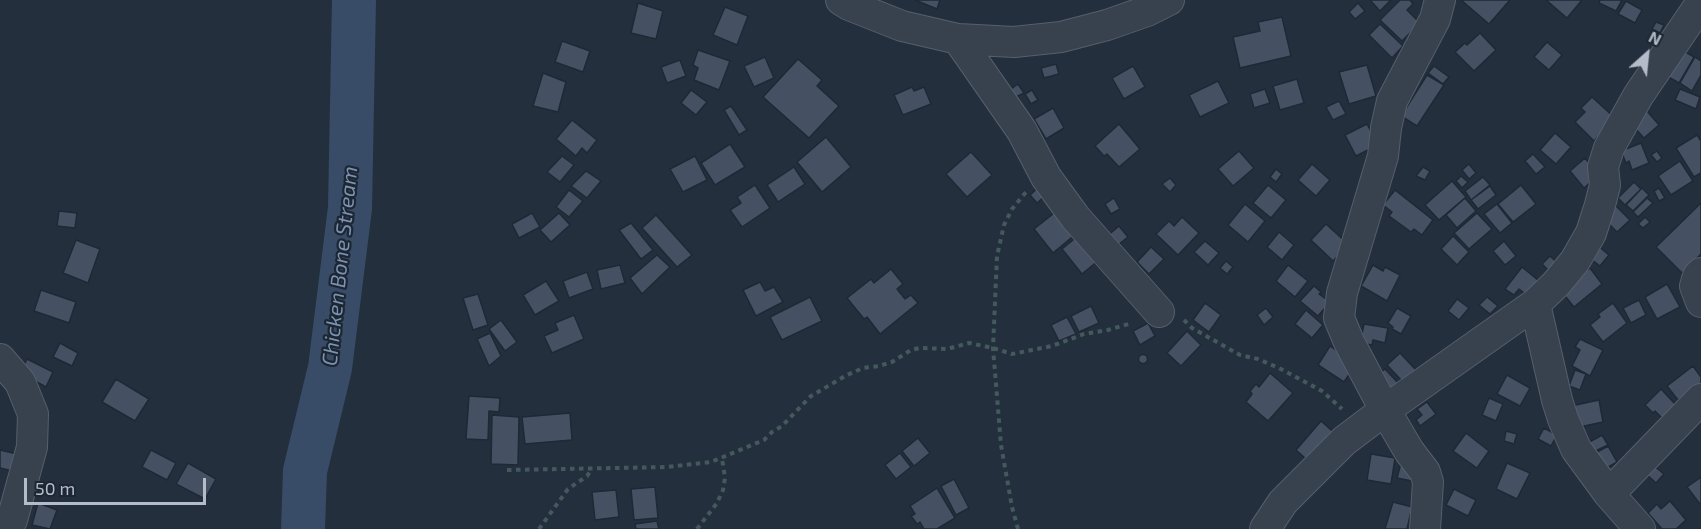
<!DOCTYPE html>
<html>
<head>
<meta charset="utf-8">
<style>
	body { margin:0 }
	#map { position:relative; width:1701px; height:529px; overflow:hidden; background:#242f3e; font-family:"Exo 2",sans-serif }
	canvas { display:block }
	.north { position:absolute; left:1617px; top:24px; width:60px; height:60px; -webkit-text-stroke:4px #1d2633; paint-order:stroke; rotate:27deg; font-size:16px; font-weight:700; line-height:24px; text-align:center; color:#b4bcc9 }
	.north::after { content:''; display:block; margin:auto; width:21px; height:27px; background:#b4bcc9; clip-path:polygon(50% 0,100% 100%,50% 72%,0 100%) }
	.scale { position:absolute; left:24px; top:478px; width:182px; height:27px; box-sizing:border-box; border:3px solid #b4bcc9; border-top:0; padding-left:8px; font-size:18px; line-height:21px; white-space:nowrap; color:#b4bcc9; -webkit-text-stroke:4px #1d2633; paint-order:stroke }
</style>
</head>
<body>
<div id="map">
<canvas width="1701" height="529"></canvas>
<div class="north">N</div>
<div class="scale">50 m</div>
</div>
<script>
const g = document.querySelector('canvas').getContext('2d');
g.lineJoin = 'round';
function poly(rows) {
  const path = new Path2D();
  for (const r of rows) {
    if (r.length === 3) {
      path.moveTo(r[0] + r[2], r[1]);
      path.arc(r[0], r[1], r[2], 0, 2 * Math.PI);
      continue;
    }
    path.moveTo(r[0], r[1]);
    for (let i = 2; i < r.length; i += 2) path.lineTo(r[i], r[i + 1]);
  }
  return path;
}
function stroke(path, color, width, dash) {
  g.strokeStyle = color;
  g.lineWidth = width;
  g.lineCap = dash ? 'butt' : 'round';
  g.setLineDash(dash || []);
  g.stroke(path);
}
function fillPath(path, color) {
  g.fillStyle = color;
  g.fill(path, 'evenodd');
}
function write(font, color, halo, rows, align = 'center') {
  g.font = font + ' "Exo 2",sans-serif';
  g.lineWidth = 4.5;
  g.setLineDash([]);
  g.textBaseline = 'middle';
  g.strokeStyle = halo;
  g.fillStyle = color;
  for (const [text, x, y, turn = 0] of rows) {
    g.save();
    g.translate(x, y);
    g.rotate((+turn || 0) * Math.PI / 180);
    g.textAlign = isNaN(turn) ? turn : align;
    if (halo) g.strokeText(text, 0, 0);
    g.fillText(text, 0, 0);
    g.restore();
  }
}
const river = poly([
	[303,529,305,471,330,368,350,208,354,0]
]);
const building = poly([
	[915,0,940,0,937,9,915,0],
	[1370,0,1391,0,1380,11,1370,0],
	[1400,0,1410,0,1413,4,1407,10,1420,23,1402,41,1380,20,1400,0],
	[1461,0,1510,0,1489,24,1461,0],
	[1546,0,1582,0,1567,18,1546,0],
	[1600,0,1622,0,1616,11,1599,3,1600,0],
	[1626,1,1642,10,1635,23,1618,14,1626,1],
	[638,3,663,11,656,39,631,33,638,3],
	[1358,3,1365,11,1355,19,1349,12,1358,3],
	[725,7,748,16,737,45,713,35,725,7],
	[1282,17,1291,56,1240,68,1233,37,1260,31,1258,22,1282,17],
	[1656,22,1664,25,1660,33,1652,29,1656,22],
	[1380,24,1403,46,1392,58,1369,35,1380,24],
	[1480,33,1496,50,1474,71,1455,52,1465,43,1467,45,1480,33],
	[562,41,590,51,583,72,555,62,562,41],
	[1547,42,1562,55,1549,70,1534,57,1547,42],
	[1679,48,1694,57,1679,83,1663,74,1679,48],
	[698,50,730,61,719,90,694,80,698,68,693,65,698,50],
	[765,57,774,78,754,87,744,66,765,57],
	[1695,57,1701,61,1701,75,1692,91,1680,83,1695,57],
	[798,59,822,80,817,86,839,106,809,138,763,97,798,59],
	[680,60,686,76,667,83,661,67,680,60],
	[1056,64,1059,74,1044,78,1041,68,1056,64],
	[1367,65,1376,96,1349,104,1339,72,1367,65],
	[1133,66,1145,87,1124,99,1112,78,1133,66],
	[1434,66,1449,77,1443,84,1428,73,1434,66],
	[543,73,566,82,558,112,533,106,543,73],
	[1427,75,1444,85,1417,126,1401,116,1427,75],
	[1297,79,1304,103,1280,110,1273,86,1297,79],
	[1218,81,1229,103,1200,117,1189,95,1218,81],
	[1018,84,1024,93,1016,97,1011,89,1018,84],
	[912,87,914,91,924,87,931,104,903,115,894,95,912,87],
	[1265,89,1270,103,1254,108,1250,94,1265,89],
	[1680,89,1700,97,1696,109,1675,100,1680,89],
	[691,90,707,102,696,115,681,103,691,90],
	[1032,90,1038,100,1031,104,1025,94,1032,90],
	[1592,97,1615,118,1594,141,1575,122,1585,112,1581,108,1592,97],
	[1339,101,1346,114,1333,120,1326,107,1339,101],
	[731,106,747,130,739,135,724,110,731,106],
	[1053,108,1064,128,1046,139,1034,119,1053,108],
	[1647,111,1659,125,1644,138,1632,125,1647,111],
	[572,120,597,140,587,153,582,148,576,156,556,139,572,120],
	[1119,124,1140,149,1119,167,1107,154,1104,156,1095,146,1119,124],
	[1367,124,1378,145,1356,156,1345,135,1367,124],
	[1555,133,1571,147,1556,164,1540,150,1555,133],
	[1697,135,1701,141,1701,173,1694,177,1676,148,1697,135],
	[826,137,851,167,822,192,797,162,826,137],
	[1641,143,1649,163,1632,170,1629,161,1626,163,1621,151,1641,143],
	[730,144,745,167,715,185,701,163,730,144],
	[1239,151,1254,168,1233,186,1218,169,1239,151],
	[1657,151,1662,158,1657,162,1651,155,1657,151],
	[971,152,992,175,967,197,946,174,971,152],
	[1533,154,1545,167,1536,174,1525,161,1533,154],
	[562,156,574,165,560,182,547,172,562,156],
	[695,156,707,180,683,192,670,169,695,156],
	[1585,158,1599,175,1584,188,1570,171,1585,158],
	[1680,161,1693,181,1671,195,1658,176,1680,161],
	[1312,164,1330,180,1316,196,1298,180,1312,164],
	[1469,164,1476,173,1469,179,1462,170,1469,164],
	[794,167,805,184,778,202,767,185,794,167],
	[1423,167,1430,171,1425,180,1416,176,1423,167],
	[1276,169,1282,174,1276,182,1270,177,1276,169],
	[586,171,601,181,587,198,571,186,586,171],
	[1461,176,1468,182,1462,188,1456,181,1461,176],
	[1483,177,1490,185,1471,200,1465,191,1483,177],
	[1170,178,1176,185,1170,192,1162,184,1170,178],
	[1452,181,1466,197,1439,220,1425,205,1452,181],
	[1634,182,1641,189,1625,205,1618,198,1634,182],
	[755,185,770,208,742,227,730,210,741,203,737,197,755,185],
	[1268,185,1286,200,1271,218,1253,203,1268,185],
	[1521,185,1536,204,1513,222,1498,204,1521,185],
	[1490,186,1496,195,1478,209,1471,200,1490,186],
	[1039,187,1046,195,1037,203,1030,195,1039,187],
	[1642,188,1649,195,1633,211,1626,205,1642,188],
	[1659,188,1665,198,1659,201,1654,191,1659,188],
	[569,190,583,201,569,217,556,207,569,190],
	[1395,190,1433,220,1422,235,1414,229,1411,232,1389,216,1392,212,1383,205,1395,190],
	[1114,198,1120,209,1111,214,1105,204,1114,198],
	[1465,198,1476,211,1457,228,1446,215,1465,198],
	[1647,198,1653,203,1638,217,1633,212,1647,198],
	[1613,203,1630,220,1617,232,1601,216,1613,203],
	[1701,203,1701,254,1682,273,1656,247,1701,203],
	[1245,204,1265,221,1248,242,1228,225,1245,204],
	[1497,204,1512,223,1500,233,1484,214,1497,204],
	[1058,210,1077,233,1053,253,1034,229,1058,210],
	[59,211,77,213,75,228,57,226,59,211],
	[532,213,540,227,519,238,512,224,532,213],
	[559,213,570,225,551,242,540,230,559,213],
	[1477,213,1492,229,1469,249,1454,233,1477,213],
	[656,215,692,255,677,267,642,228,656,215],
	[1182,217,1199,233,1178,255,1156,234,1169,221,1174,226,1182,217],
	[1645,217,1650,222,1643,228,1638,224,1645,217],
	[631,223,653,250,641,259,619,230,631,223],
	[1326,224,1349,245,1333,261,1311,240,1326,224],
	[1119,226,1128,237,1114,248,1105,238,1119,226],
	[1279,232,1294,245,1282,260,1267,247,1279,232],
	[1079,235,1099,260,1082,274,1062,249,1079,235],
	[1453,236,1469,252,1457,265,1441,249,1453,236],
	[76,240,100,249,88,283,63,273,76,240],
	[1205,241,1219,253,1208,265,1194,252,1205,241],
	[1504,241,1516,256,1505,265,1493,251,1504,241],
	[1597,245,1609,255,1600,266,1587,256,1597,245],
	[1151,247,1164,259,1149,274,1137,262,1151,247],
	[657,255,670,267,642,294,630,278,657,255],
	[1550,256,1561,266,1553,275,1542,264,1550,256],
	[1226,261,1233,267,1227,274,1220,268,1226,261],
	[620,265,625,283,601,289,597,270,620,265],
	[1288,265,1308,281,1295,297,1276,281,1288,265],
	[1373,265,1383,271,1385,267,1400,275,1387,301,1361,286,1373,265],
	[1522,267,1544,285,1532,299,1519,289,1514,295,1505,289,1522,267],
	[1590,268,1602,284,1574,307,1561,291,1590,268],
	[891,269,903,284,897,289,905,299,911,295,918,303,880,334,867,317,864,319,847,298,871,279,874,283,891,269],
	[587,272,593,289,569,298,563,281,587,272],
	[546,281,559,301,535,315,523,295,546,281],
	[760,282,765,291,774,287,783,302,756,316,743,290,760,282],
	[1667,284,1680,307,1657,319,1645,297,1667,284],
	[1314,286,1321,292,1319,294,1330,302,1318,316,1300,301,1314,286],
	[41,290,76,302,69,323,34,311,41,290],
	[478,294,488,325,473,330,463,298,478,294],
	[810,297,822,321,782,340,770,317,810,297],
	[1487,297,1498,306,1490,314,1479,305,1487,297],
	[1457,299,1469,308,1459,320,1448,311,1457,299],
	[1639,300,1646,315,1631,323,1623,308,1639,300],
	[1205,303,1221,315,1209,332,1193,320,1205,303],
	[1613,303,1627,323,1603,342,1590,325,1600,317,1598,314,1613,303],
	[1091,306,1099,323,1079,332,1071,316,1091,306],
	[1266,308,1273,317,1264,325,1257,315,1266,308],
	[1397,308,1411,316,1401,334,1392,329,1393,327,1388,323,1397,308],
	[1306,310,1323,325,1312,338,1295,324,1306,310],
	[574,315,584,339,552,353,544,336,558,330,555,323,574,315],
	[1067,317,1076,334,1059,341,1051,325,1067,317],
	[501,320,517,342,505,351,489,329,501,320],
	[1148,323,1155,336,1140,345,1133,331,1148,323],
	[1364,324,1388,328,1385,343,1373,340,1372,345,1360,343,1364,324],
	[1187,331,1201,345,1181,366,1167,353,1187,331],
	[490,333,501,356,489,366,477,339,490,333],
	[1580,339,1603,350,1590,376,1572,366,1580,350,1575,347,1580,339],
	[60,343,78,353,72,366,53,357,60,343],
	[1330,346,1356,364,1344,382,1318,365,1330,346],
	[1400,353,1416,370,1403,382,1387,365,1400,353],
	[1143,359,4.5],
	[27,359,53,372,46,387,20,373,27,359],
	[1693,366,1701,377,1701,383,1678,400,1667,386,1693,366],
	[1385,369,1400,385,1391,394,1375,377,1385,369],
	[1575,370,1586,374,1580,390,1569,386,1575,370],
	[1270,373,1293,393,1268,421,1246,402,1252,394,1250,391,1256,384,1259,387,1270,373],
	[1507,375,1530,388,1520,406,1497,394,1507,375],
	[116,379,149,399,135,421,102,402,116,379],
	[1661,389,1676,405,1662,418,1655,411,1653,413,1645,405,1661,389],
	[469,396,500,398,499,412,489,411,488,440,466,439,469,396],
	[1489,398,1503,404,1496,421,1482,415,1489,398],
	[1599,400,1603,422,1575,428,1571,406,1599,400],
	[1427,402,1436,414,1420,426,1416,420,1422,415,1417,409,1427,402],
	[570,413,572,440,525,444,522,417,570,413],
	[492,415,519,417,518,465,491,464,492,415],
	[1321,421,1339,437,1314,466,1296,450,1321,421],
	[1544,428,1557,435,1551,446,1538,439,1544,428],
	[1506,431,1517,434,1514,444,1504,441,1506,431],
	[1466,433,1489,451,1477,468,1453,451,1466,433],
	[1602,435,1608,445,1591,453,1586,444,1602,435],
	[918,438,930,453,914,466,902,451,918,438],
	[1608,446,1617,462,1601,471,1592,455,1608,446],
	[0,450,17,454,13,471,0,468,0,450],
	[151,450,176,463,167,480,142,467,151,450],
	[900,453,911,467,896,479,885,465,900,453],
	[1371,454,1395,458,1391,484,1367,480,1371,454],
	[188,463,216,479,205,499,176,484,188,463],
	[1401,463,1415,466,1412,481,1397,478,1401,463],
	[1507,463,1530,473,1517,499,1496,489,1507,463],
	[1653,465,1664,474,1656,483,1645,473,1653,465],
	[1701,477,1701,504,1700,504,1687,487,1701,477],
	[954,479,969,508,956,515,941,486,954,479],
	[655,487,658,518,634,520,631,489,655,487],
	[937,488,955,518,937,529,924,529,920,522,917,524,911,516,915,514,910,506,937,488],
	[1454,489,1476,500,1468,516,1446,505,1454,489],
	[616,490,619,517,595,520,592,492,616,490],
	[1670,501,1686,520,1676,529,1662,529,1648,513,1657,504,1661,509,1670,501],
	[1393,502,1412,507,1407,529,1385,529,1393,502],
	[38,503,57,510,50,529,32,525,38,503],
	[657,521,659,529,636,529,635,524,657,521]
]);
const path = poly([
	[1184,320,1192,328,1240,355,1258,359,1279,368,1322,391,1342,409],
	[507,470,667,467,711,462,764,440,772,432,782,426,811,396,847,375,863,368,879,366,892,362,911,350,920,348,947,349,969,343,993,348,1012,354,1052,346,1084,334,1108,330,1132,323],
	[539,529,568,489,587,476,592,469],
	[697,529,717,503,723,490,725,478,722,458],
	[1018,529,1012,507,1001,445,993,348,997,256,1004,225,1012,209,1026,192]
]);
const minor = poly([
	[841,0,849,5,902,26,958,39,1014,42,1061,37,1107,25,1147,11,1169,0],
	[958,39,1022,131,1046,177,1075,217,1159,312],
	[1701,273,1698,276,1695,286,1701,302],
	[1535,304,1557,400,1563,419,1576,449,1609,494,1640,529],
	[0,359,20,382,33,414,32,447,12,520,7,529],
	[1609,494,1701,399],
	[1265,529,1283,502,1344,441,1385,410,1535,304,1556,284,1575,261,1591,233,1600,205,1605,185,1603,167,1609,148,1638,96,1701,3],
	[1425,529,1428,482,1425,472,1409,451,1385,410,1349,342,1339,318,1342,293,1383,156,1386,128,1392,101,1435,19,1440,0]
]);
const waterNames = [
	["Chicken Bone Stream",340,266,-84]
];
stroke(river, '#394c67', 44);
fillPath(building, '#455162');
stroke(building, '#1f2835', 1.5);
stroke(minor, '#565f6c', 32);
stroke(path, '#44595c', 4, [4.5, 4.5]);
stroke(minor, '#38414e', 30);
write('italic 21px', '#7c92b1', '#1d2633', waterNames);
</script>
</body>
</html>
